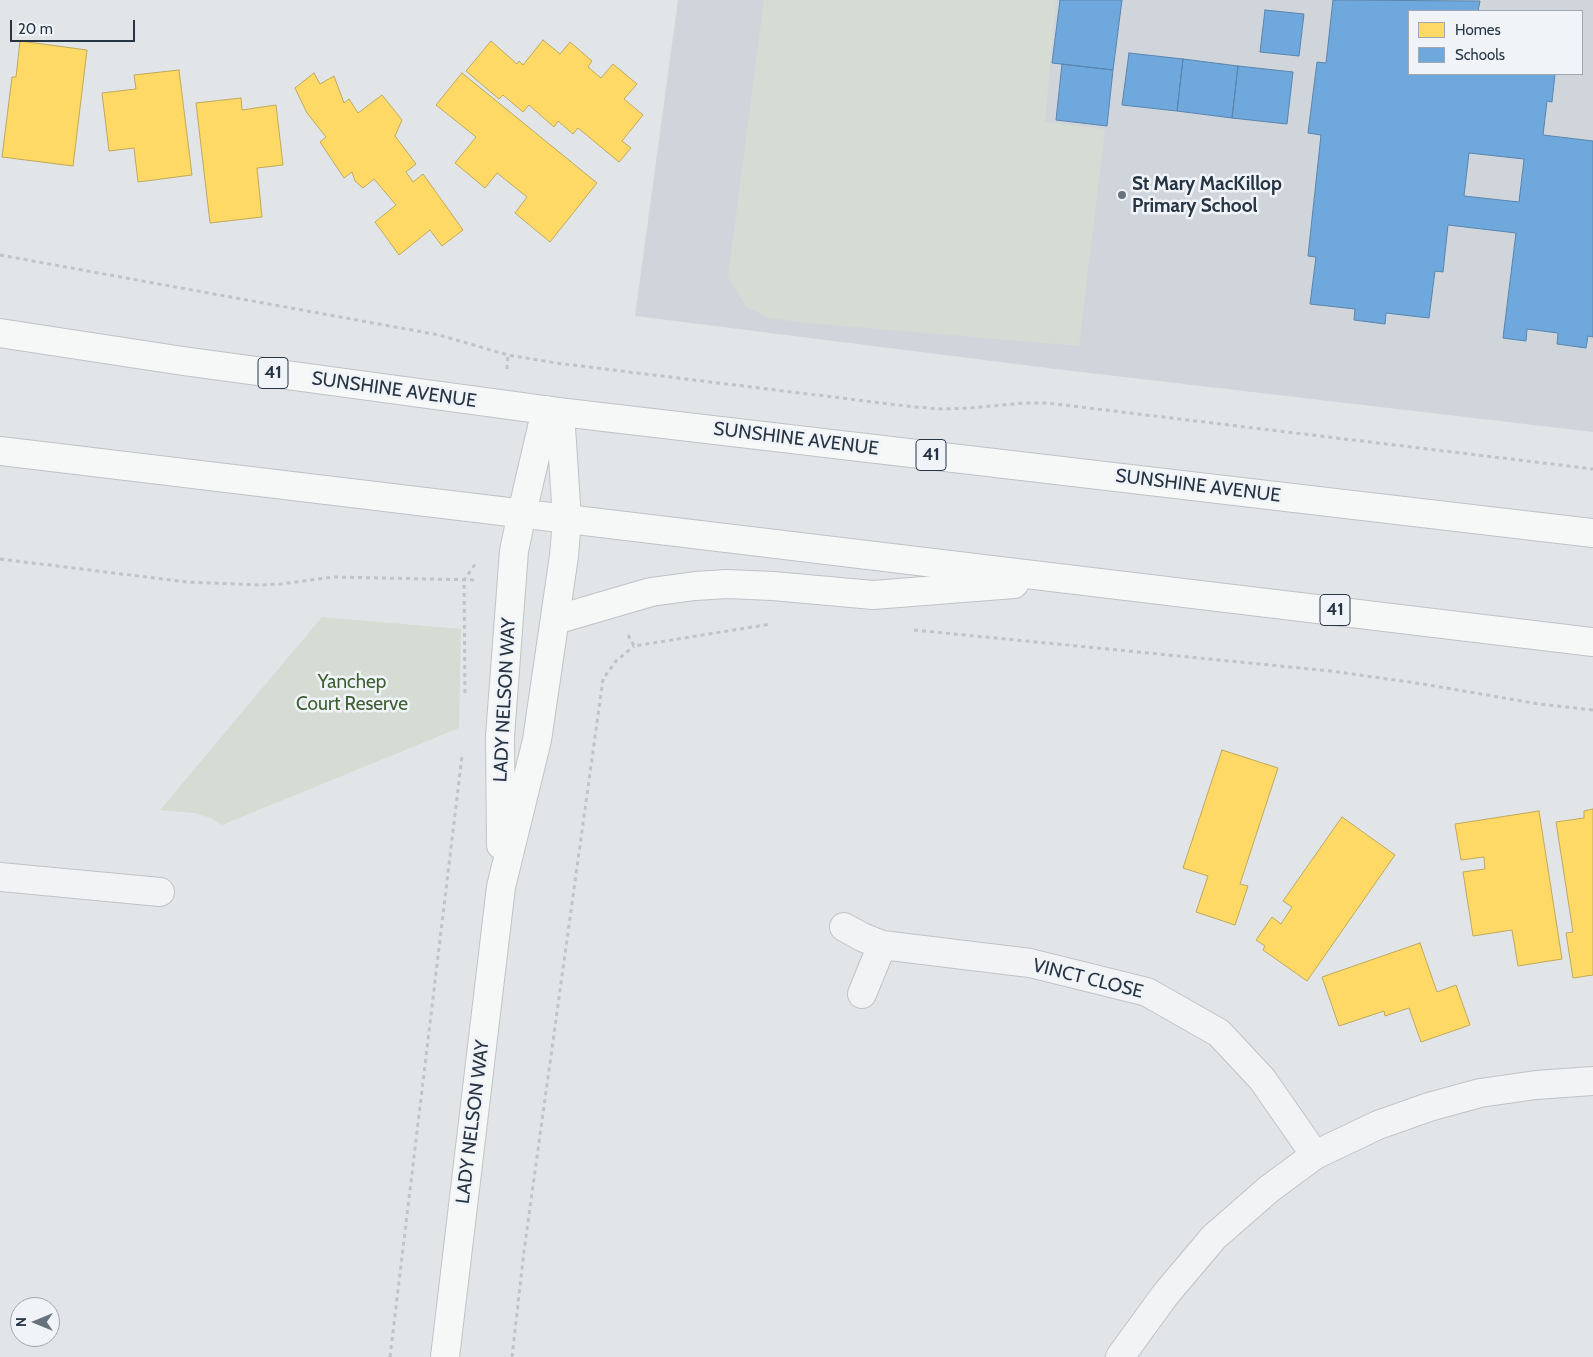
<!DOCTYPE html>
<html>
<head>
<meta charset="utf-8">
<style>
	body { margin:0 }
	#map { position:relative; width:1593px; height:1357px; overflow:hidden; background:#e2e5e8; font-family:Cabin,sans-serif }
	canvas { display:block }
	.legend { position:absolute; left:1408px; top:10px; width:175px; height:65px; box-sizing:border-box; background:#f0f4f8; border:1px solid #a0a7b0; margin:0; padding:6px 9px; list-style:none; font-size:15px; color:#273444 }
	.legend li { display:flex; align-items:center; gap:10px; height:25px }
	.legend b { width:25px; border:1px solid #a0a7b0 }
	.north { position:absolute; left:10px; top:1297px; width:50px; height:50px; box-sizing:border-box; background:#f0f4f8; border:1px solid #a0a7b0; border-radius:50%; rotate:270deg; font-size:14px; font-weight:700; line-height:20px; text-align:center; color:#273444 }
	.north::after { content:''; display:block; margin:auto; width:18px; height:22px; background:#68727d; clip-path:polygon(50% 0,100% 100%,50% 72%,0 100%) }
	.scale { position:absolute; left:10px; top:20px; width:125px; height:22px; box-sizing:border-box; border:2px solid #273444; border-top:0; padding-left:6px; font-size:15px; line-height:18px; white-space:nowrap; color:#273444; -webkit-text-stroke:4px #f0f4f8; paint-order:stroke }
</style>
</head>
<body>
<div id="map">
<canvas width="1593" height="1357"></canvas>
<ul class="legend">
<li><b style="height:14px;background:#ffd966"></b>Homes</li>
<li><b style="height:14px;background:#6fa8dc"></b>Schools</li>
</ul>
<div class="north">N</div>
<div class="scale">20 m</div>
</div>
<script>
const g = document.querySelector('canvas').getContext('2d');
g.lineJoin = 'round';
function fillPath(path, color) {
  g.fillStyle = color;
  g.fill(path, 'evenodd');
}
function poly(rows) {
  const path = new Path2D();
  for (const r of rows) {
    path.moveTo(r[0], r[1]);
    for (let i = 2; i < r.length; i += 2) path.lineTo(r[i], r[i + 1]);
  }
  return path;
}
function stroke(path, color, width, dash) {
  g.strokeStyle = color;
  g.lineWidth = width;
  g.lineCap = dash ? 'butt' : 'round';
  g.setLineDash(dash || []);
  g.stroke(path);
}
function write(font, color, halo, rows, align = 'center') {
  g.font = font + ' Cabin,sans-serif';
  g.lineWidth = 5;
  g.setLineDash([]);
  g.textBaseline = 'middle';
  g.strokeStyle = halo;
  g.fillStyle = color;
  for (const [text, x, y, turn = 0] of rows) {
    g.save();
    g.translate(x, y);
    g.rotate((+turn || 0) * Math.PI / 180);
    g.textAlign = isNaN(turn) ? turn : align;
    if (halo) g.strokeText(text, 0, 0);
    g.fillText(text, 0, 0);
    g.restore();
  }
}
const built = poly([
	[678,0,1593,0,1593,432,1056,369,635,316],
	[1409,11,1582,11,1582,74,1409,74]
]);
const green = poly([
	[764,0,1056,0,1045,122,1105,129,1079,346,807,323,769,318,746,307,728,277],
	[322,617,461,629,459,728,222,825,211,818,195,813,160,810]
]);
const homes = poly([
	[543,40,560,54,570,42,592,61,588,67,601,78,613,64,637,84,624,99,643,115,622,141,631,148,619,162,578,128,573,134,558,121,554,127,529,105,523,112,503,95,499,99,466,71,491,41,517,64,519,61,523,65,543,40],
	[20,41,87,50,73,166,2,157,12,77,16,77,20,41],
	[179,70,192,175,138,182,134,148,109,151,102,93,136,89,134,75,179,70],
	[314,73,320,84,334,76,344,103,349,99,358,113,382,95,402,120,395,136,416,164,406,172,413,182,423,174,463,230,442,246,430,230,399,255,375,222,396,205,374,179,363,188,355,181,352,172,344,178,320,142,326,137,307,113,295,88,314,73],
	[462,73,597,183,550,242,515,213,527,197,497,173,485,188,455,163,476,137,436,105,462,73],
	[241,98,242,110,276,105,283,165,257,168,262,217,210,223,196,103,241,98],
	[1222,750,1278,768,1240,884,1248,886,1235,925,1196,912,1208,876,1183,868,1222,750],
	[1593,809,1593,975,1573,978,1566,933,1573,932,1556,822,1584,818,1584,811,1593,809],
	[1539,811,1562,959,1518,966,1512,930,1473,936,1463,872,1485,869,1484,857,1461,860,1455,824,1539,811],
	[1342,817,1395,855,1307,981,1263,950,1265,946,1256,940,1272,917,1281,924,1292,907,1283,901,1342,817],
	[1420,943,1437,992,1456,985,1470,1025,1421,1042,1409,1008,1385,1016,1384,1011,1339,1026,1322,977,1420,943]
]);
const schools = poly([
	[1060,0,1122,0,1113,70,1052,63,1060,0],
	[1333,0,1480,1,1478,11,1409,11,1409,74,1555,74,1552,102,1547,101,1543,135,1593,141,1593,337,1588,336,1586,348,1557,344,1558,333,1527,329,1526,341,1503,338,1516,233,1448,225,1443,272,1435,271,1429,318,1386,313,1385,324,1354,320,1355,309,1310,304,1316,257,1308,256,1321,135,1308,133,1317,62,1326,63,1333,0],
	[1469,153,1524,159,1519,202,1464,196,1469,153],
	[1265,10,1304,14,1299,56,1260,52,1265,10],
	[1129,53,1183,59,1177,111,1122,105,1129,53],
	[1183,59,1238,66,1232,118,1177,111,1183,59],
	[1062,64,1113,70,1107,126,1056,120,1062,64],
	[1238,66,1293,72,1287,124,1232,118,1238,66]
]);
const path = poly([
	[0,255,439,335,508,355,556,363,914,407,943,409,970,408,1024,403,1047,403,1593,469],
	[507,369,508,355],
	[0,559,187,582,261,585,281,584,333,577,476,580],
	[914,630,1331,671,1423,684,1539,704,1593,710],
	[628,635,634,646,771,624],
	[465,693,464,580,476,563],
	[390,1357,462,756],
	[512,1357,524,1251,603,679,616,661,634,646]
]);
const street = poly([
	[0,877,160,892],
	[844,927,862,937,882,945,1030,963,1147,992,1219,1033,1262,1079,1315,1155],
	[862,994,882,945],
	[1120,1357,1165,1295,1214,1237,1269,1189,1315,1155,1378,1125,1429,1107,1480,1093,1536,1085,1593,1081]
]);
const secondary = poly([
	[501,845,500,736,514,551,522,513],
	[445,1357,501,887,537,740,564,556,567,519]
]);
const primary = poly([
	[0,333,183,361,560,412,1593,533],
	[560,412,567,519],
	[0,451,1593,642],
	[522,513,546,410],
	[555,620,651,592,695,586,727,584,773,586,873,595,1014,584]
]);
const markers = [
	[1122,195,5,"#68727d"]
];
const shields = [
	[273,373,30],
	[931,455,30],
	[1335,610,30]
];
const shieldNames = [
	["41",273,373],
	["41",931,455],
	["41",1335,610]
];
const poiNames = [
	["St Mary MacKillop",1132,184],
	["Primary School",1132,206]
];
const streetNames = [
	["SUNSHINE AVENUE",394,390,8],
	["SUNSHINE AVENUE",796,439,7],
	["SUNSHINE AVENUE",1198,486,7],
	["LADY NELSON WAY",505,700,-87],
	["VINCT CLOSE",1088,979,14],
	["LADY NELSON WAY",473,1122,-83]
];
const parkNames = [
	["Yanchep",352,682],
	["Court Reserve",352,704]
];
fillPath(built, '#d0d5dc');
fillPath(green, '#d4dcd3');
fillPath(homes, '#ffd966');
stroke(homes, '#bea85c', 1);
fillPath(schools, '#6fa8dc');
stroke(schools, '#5985ae', 1);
stroke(street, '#c0c3c6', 30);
stroke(secondary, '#c0c3c6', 30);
stroke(primary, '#bfc2c6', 30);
stroke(path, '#c0c4c8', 3, [4, 4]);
stroke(street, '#f2f3f5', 28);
stroke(secondary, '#f6f7f7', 28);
stroke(primary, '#f6f7f7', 28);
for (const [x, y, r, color] of markers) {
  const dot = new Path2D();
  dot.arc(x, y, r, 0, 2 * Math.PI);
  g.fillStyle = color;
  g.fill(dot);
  stroke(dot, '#f0f4f8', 2);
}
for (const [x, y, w] of shields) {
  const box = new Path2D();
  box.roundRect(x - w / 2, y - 15.5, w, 31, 4);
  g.fillStyle = '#f0f4f8';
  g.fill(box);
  stroke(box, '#273444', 1);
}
write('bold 18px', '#273444', null, shieldNames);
write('bold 19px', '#273444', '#f0f4f8', poiNames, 'left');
write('19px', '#273444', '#f0f4f8', streetNames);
write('19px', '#406033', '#f0f4f8', parkNames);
</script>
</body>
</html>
